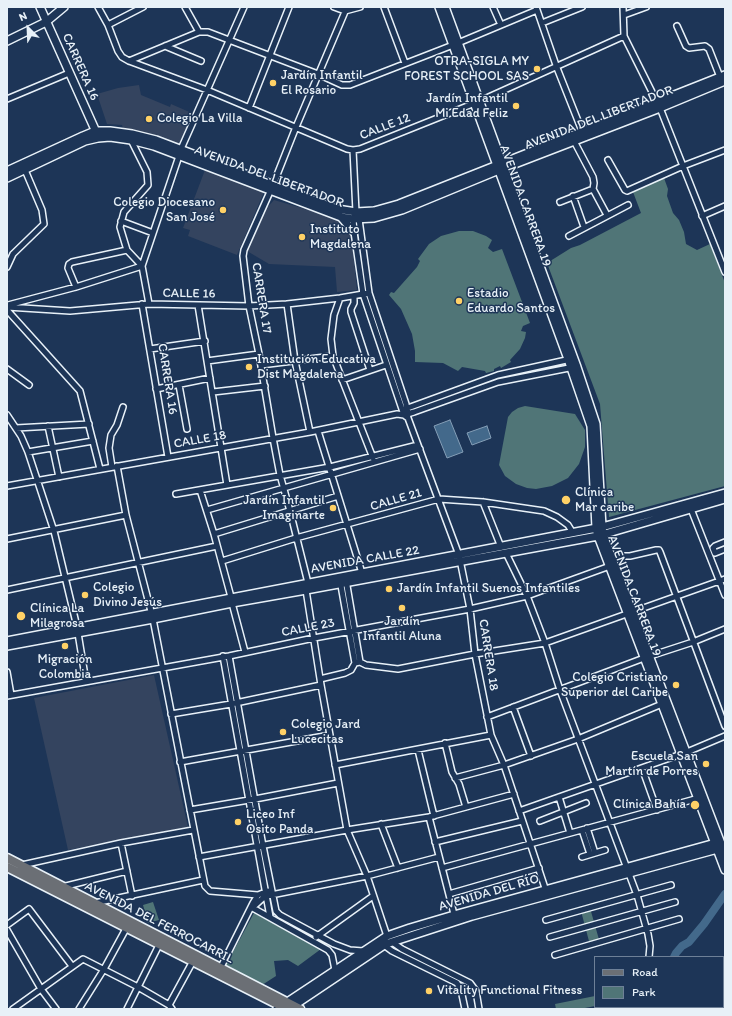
<!DOCTYPE html>
<html>
<head>
<meta charset="utf-8">
<style>
	body { margin:0 }
	#map { position:relative; width:732px; height:1016px; overflow:hidden; background:#1d3557; font-family:Itim,sans-serif }
	canvas { display:block }
	.frame { position:absolute; inset:0; border:8px solid #e8f1f8; pointer-events:none }
	.legend { position:absolute; left:594px; top:956px; width:130px; height:52px; box-sizing:border-box; background:#1d3557; border:1px solid #6e8097; margin:0; padding:5px 7px; list-style:none; font-size:12px; color:#e8f1f8 }
	.legend li { display:flex; align-items:center; gap:8px; height:20px }
	.legend b { width:20px; border:1px solid #6e8097 }
	.north { position:absolute; left:8px; top:8px; width:40px; height:40px; -webkit-text-stroke:3px #1d3557; paint-order:stroke; rotate:336deg; font-size:11px; font-weight:700; line-height:16px; text-align:center; color:#e8f1f8 }
	.north::after { content:''; display:block; margin:auto; width:14px; height:18px; background:#e8f1f8; clip-path:polygon(50% 0,100% 100%,50% 72%,0 100%) }
</style>
</head>
<body>
<div id="map">
<canvas width="732" height="1016"></canvas>
<div class="frame"></div>
<ul class="legend">
<li><b style="height:5px;background:#6b6f75"></b>Road</li>
<li><b style="height:11px;background:#507577"></b>Park</li>
</ul>
<div class="north">N</div>
</div>
<script>
const g = document.querySelector('canvas').getContext('2d');
g.lineJoin = 'round';
function fillPath(path, color) {
  g.fillStyle = color;
  g.fill(path, 'evenodd');
}
function poly(rows) {
  const path = new Path2D();
  for (const r of rows) {
    path.moveTo(r[0], r[1]);
    for (let i = 2; i < r.length; i += 2) path.lineTo(r[i], r[i + 1]);
  }
  return path;
}
function stroke(path, color, width, dash) {
  g.strokeStyle = color;
  g.lineWidth = width;
  g.lineCap = dash ? 'butt' : 'round';
  g.setLineDash(dash || []);
  g.stroke(path);
}
function write(font, color, halo, rows, align = 'center') {
  g.font = font + ' Itim,sans-serif';
  g.lineWidth = 3;
  g.setLineDash([]);
  g.textBaseline = 'middle';
  g.strokeStyle = halo;
  g.fillStyle = color;
  for (const [text, x, y, turn = 0] of rows) {
    g.save();
    g.translate(x, y);
    g.rotate((+turn || 0) * Math.PI / 180);
    g.textAlign = isNaN(turn) ? turn : align;
    if (halo) g.strokeText(text, 0, 0);
    g.fillText(text, 0, 0);
    g.restore();
  }
}
const built = poly([
	[139,85,141,95,170,107,171,104,194,114,180,145,123,129,122,125,107,124,97,94,118,88],
	[205,170,264,192,237,255,188,236,190,230,183,228],
	[274,200,350,222,357,290,337,292,335,267,269,264,247,251,261,214],
	[154,675,188,827,68,850,34,698]
]);
const green = poly([
	[664,178,668,189,667,196,673,213,679,220,684,232,686,244,697,250,710,244,725,283,725,486,609,517,600,404,547,263,571,248,580,245,641,213,633,192],
	[459,231,473,231,486,236,492,240,488,248,493,252,502,249,530,323,523,326,521,331,526,332,525,338,520,349,510,360,511,362,501,368,500,366,494,369,494,371,486,373,485,371,462,367,458,371,443,363,415,362,415,351,412,334,401,309,389,295,391,292,394,293,417,267,420,261,418,259,429,244,441,236],
	[525,406,575,414,585,430,585,447,579,464,568,478,552,486,536,489,527,488,516,484,505,476,499,465,508,417,512,412,518,408],
	[153,902,159,920,148,923,143,905],
	[590,908,600,943,590,945,581,911],
	[254,913,321,949,298,966,288,960,274,961,276,976,262,985,226,965],
	[595,996,595,1006,580,1009,556,1009,555,1004]
]);
const water = poly([
	[450,420,463,452,447,458,434,426,450,420],
	[487,426,491,438,472,445,467,433,487,426]
]);
const river = poly([
	[674,957,676,953,682,946,689,942,704,924,725,894],
	[665,1009,665,1007]
]);
const street = poly([
	[98,7,108,25,118,51,122,57,129,61,207,90,347,149,353,150,360,149,480,101,624,36],
	[185,7,199,32],
	[334,7,345,11,360,7],
	[347,7,296,127,273,185,244,250,243,256,249,306,259,354,273,438,280,475,290,511,308,583,306,590,321,685,347,830,367,876,387,936],
	[384,7,405,63],
	[493,7,501,25],
	[536,7,557,68,582,131],
	[623,7,624,36,660,108,725,272],
	[624,15,646,7],
	[542,23,582,7],
	[108,25,143,7],
	[677,26,686,46,689,48,705,46,709,49,720,77],
	[458,43,537,10],
	[165,46,201,61],
	[129,61,199,32,208,32,318,74,342,85,350,85,453,45],
	[7,99,69,73],
	[249,108,289,7],
	[131,140,147,172,148,185,124,212,120,227,127,250,142,266,149,304],
	[574,141,593,177,594,183,593,189,607,215],
	[181,149,244,7],
	[353,150,356,212,359,219,369,293,406,404,408,415],
	[608,160,625,190,627,191,683,166,725,150],
	[573,196,584,227],
	[560,202,593,189],
	[354,216,353,219,354,232,363,294,404,415,408,418,418,445,459,555,470,609,475,654,491,735,504,765,546,891],
	[702,216,725,206],
	[121,221,153,233],
	[569,236,628,205],
	[7,267,13,254,44,224,42,210,25,170],
	[76,287,68,268,69,264,72,262,127,250],
	[354,296,354,303,351,309,351,312,370,370],
	[340,298,334,315,331,339,333,356,373,458],
	[142,304,168,457],
	[287,304,295,361,310,432],
	[8,305,76,287,142,266,179,156],
	[198,305,227,485],
	[7,307,70,311,149,304,249,306,287,304,340,298,369,293],
	[7,310,80,391,100,469],
	[150,349,205,341],
	[207,361,259,354],
	[261,365,333,356],
	[7,369,29,385],
	[342,380,386,365],
	[179,385,187,429],
	[156,389,210,378],
	[213,392,265,386],
	[405,409,498,375,571,359],
	[7,415,21,436,28,452,54,531,77,627,86,682],
	[48,426,59,477],
	[16,428,89,424],
	[318,431,362,573],
	[28,452,93,441],
	[117,466,126,515,153,619,205,886,210,891,258,895],
	[112,467,109,448,111,435,117,425,123,407],
	[7,486,310,432,397,414,404,415,414,412,498,382,574,367],
	[200,490,214,534,231,597],
	[176,494,330,467,418,445],
	[483,502,501,547],
	[691,509,725,595],
	[207,510,420,449],
	[214,534,338,496],
	[7,539,126,515],
	[725,542,715,546,713,548,715,553,725,549],
	[506,553,527,596,545,643,560,690,637,895,648,934,650,946,649,957],
	[612,556,630,556,656,550,659,550,660,552,725,726],
	[222,561,296,538,439,499,483,502,544,511,557,517,568,525,573,533],
	[340,580,355,663],
	[346,580,360,662],
	[7,590,217,546],
	[232,603,245,652],
	[223,656,270,917],
	[229,656,263,846,276,911,280,915,334,944,350,950,363,951],
	[650,656,693,642,725,629],
	[7,672,11,695],
	[320,679,345,673,351,670,355,663,360,662,366,665,398,669,475,654,545,643,725,579],
	[7,696,229,656,314,638,470,609,527,596,610,566],
	[513,707,531,756],
	[171,714,231,704,321,685],
	[487,717,644,658],
	[445,743,452,772,459,784,466,807],
	[418,750,434,816],
	[180,762,330,735],
	[335,765,491,735],
	[642,768,657,810],
	[455,778,504,765,578,739,662,704],
	[559,797,570,833],
	[190,810,255,799,338,783],
	[519,811,687,752,725,736],
	[429,817,455,918],
	[540,821,586,803],
	[381,824,398,868],
	[587,828,595,853],
	[582,830,590,854],
	[435,842,522,821],
	[121,843,132,896],
	[199,857,347,830,429,817,514,794],
	[582,857,605,850],
	[22,865,121,843,193,830],
	[442,868,699,798],
	[62,887,127,871],
	[449,894,539,868],
	[95,903,203,880],
	[251,907,328,950,332,955,335,970],
	[252,908,263,898,266,896,367,876,439,857],
	[546,920,671,885],
	[7,925,29,909,72,966],
	[7,930,41,989,56,1009],
	[316,937,373,896],
	[550,937,675,902],
	[392,942,402,949,470,983,476,991,479,1009],
	[384,945,392,951,457,983,461,990,465,1009],
	[555,955,679,919],
	[723,964,725,962],
	[220,969,253,903,258,895,268,891],
	[169,1005,193,961],
	[13,1009,83,959,138,987,169,1005,172,1009],
	[79,1009,104,969,128,925],
	[127,1009,159,945],
	[640,1009,641,1007],
	[702,1009,702,1007]
]);
const secondary = poly([
	[40,7,97,134],
	[439,7,568,359,591,426,596,528,598,536,725,870],
	[445,7,577,367,596,424,602,527,603,535,725,854],
	[7,41,46,22,64,7],
	[7,171,83,136,95,131,110,131,132,134,156,140,337,209,356,212,374,211,399,204,725,75],
	[7,178,85,141,98,138,110,137,131,140,154,146,341,217,353,219,374,218,402,210,499,170,660,108,725,81],
	[341,217,354,232],
	[7,641,602,527,725,493],
	[7,646,153,619,232,603,306,590,598,536,725,499],
	[290,1008,384,945,392,942,472,916,721,848],
	[277,1009,387,936,410,928,454,915,719,842]
]);
const primary = poly([
	[7,858,300,1009],
	[7,867,287,1009]
]);
const markers = [
	[537,69,4,"#ffd166"],
	[273,83,4,"#ffd166"],
	[516,106,4,"#ffd166"],
	[149,119,4,"#ffd166"],
	[223,210,4,"#ffd166"],
	[302,237,4,"#ffd166"],
	[459,301,4,"#ffd166"],
	[249,367,4,"#ffd166"],
	[566,500,5,"#ffd166"],
	[333,508,4,"#ffd166"],
	[389,589,4,"#ffd166"],
	[85,595,4,"#ffd166"],
	[402,608,4,"#ffd166"],
	[21,616,5,"#ffd166"],
	[65,646,4,"#ffd166"],
	[676,685,4,"#ffd166"],
	[283,732,4,"#ffd166"],
	[706,764,4,"#ffd166"],
	[695,805,5,"#ffd166"],
	[238,822,4,"#ffd166"],
	[429,991,4,"#ffd166"]
];
const poiNames = [
	["OTRA-SIGLA MY",529,62,"right"],
	["FOREST SCHOOL SAS",529,77,"right"],
	["Jardín Infantil",281,76],
	["El Rosario",281,91],
	["Jardín Infantil",508,99,"right"],
	["Mi Edad Feliz",508,114,"right"],
	["Colegio La Villa",157,119],
	["Colegio Diocesano",215,203,"right"],
	["San José",215,218,"right"],
	["Instituto",310,230],
	["Magdalena",310,245],
	["Estadio",467,294],
	["Eduardo Santos",467,309],
	["Institución Educativa",257,360],
	["Dist Magdalena",257,375],
	["Clínica",575,493],
	["Mar caribe",575,508],
	["Jardín Infantil",325,501,"right"],
	["Imaginarte",325,516,"right"],
	["Colegio",93,588],
	["Divino Jesús",93,603],
	["Jardín Infantil Suenos Infantiles",397,589],
	["Clínica La",30,609],
	["Milagrosa",30,624],
	["Jardín",402,622,"center"],
	["Infantil Aluna",402,637,"center"],
	["Migración",65,660,"center"],
	["Colombia",65,675,"center"],
	["Colegio Cristiano",668,678,"right"],
	["Superior del Caribe",668,693,"right"],
	["Colegio Jard",291,725],
	["Lucecitas",291,740],
	["Escuela San",698,757,"right"],
	["Martín de Porres",698,772,"right"],
	["Clínica Bahía",686,805,"right"],
	["Liceo Inf",246,815],
	["Osito Panda",246,830],
	["Vitality Functional Fitness",437,991]
];
const streetNames = [
	["CARRERA 16",80,67,66],
	["AVENIDA DEL LIBERTADOR",599,118,-21],
	["CALLE 12",385,127,-21],
	["AVENIDA DEL LIBERTADOR",269,177,20],
	["AVENIDA CARRERA 19",525,206,70],
	["CALLE 16",189,294,1],
	["CARRERA 17",261,298,81],
	["CARRERA 16",167,379,81],
	["CALLE 18",200,440,-10],
	["CALLE 21",396,500,-16],
	["AVENIDA CALLE 22",365,560,-10],
	["AVENIDA CARRERA 19",634,596,69],
	["CALLE 23",308,628,-11],
	["CARRERA 18",488,655,81],
	["AVENIDA DEL RÍO",489,893,-16],
	["AVENIDA DEL FERROCARRIL",159,923,27]
];
fillPath(built, '#34445f');
fillPath(green, '#507577');
fillPath(water, '#43698b');
stroke(water, '#859fb7', 1);
stroke(river, '#43698b', 8);
stroke(street, '#e8f1f8', 8);
stroke(secondary, '#e8f1f8', 10);
stroke(primary, '#e8f1f8', 11);
stroke(street, '#1d3557', 5);
stroke(secondary, '#1d3557', 7);
stroke(primary, '#6b6f75', 8);
for (const [x, y, r, color] of markers) {
  const dot = new Path2D();
  dot.arc(x, y, r, 0, 2 * Math.PI);
  g.fillStyle = color;
  g.fill(dot);
  stroke(dot, '#1d3557', 1.5);
}
write('13px', '#e8f1f8', '#1d3557', poiNames, 'left');
write('13px', '#e8f1f8', '#1d3557', streetNames);
</script>
</body>
</html>
